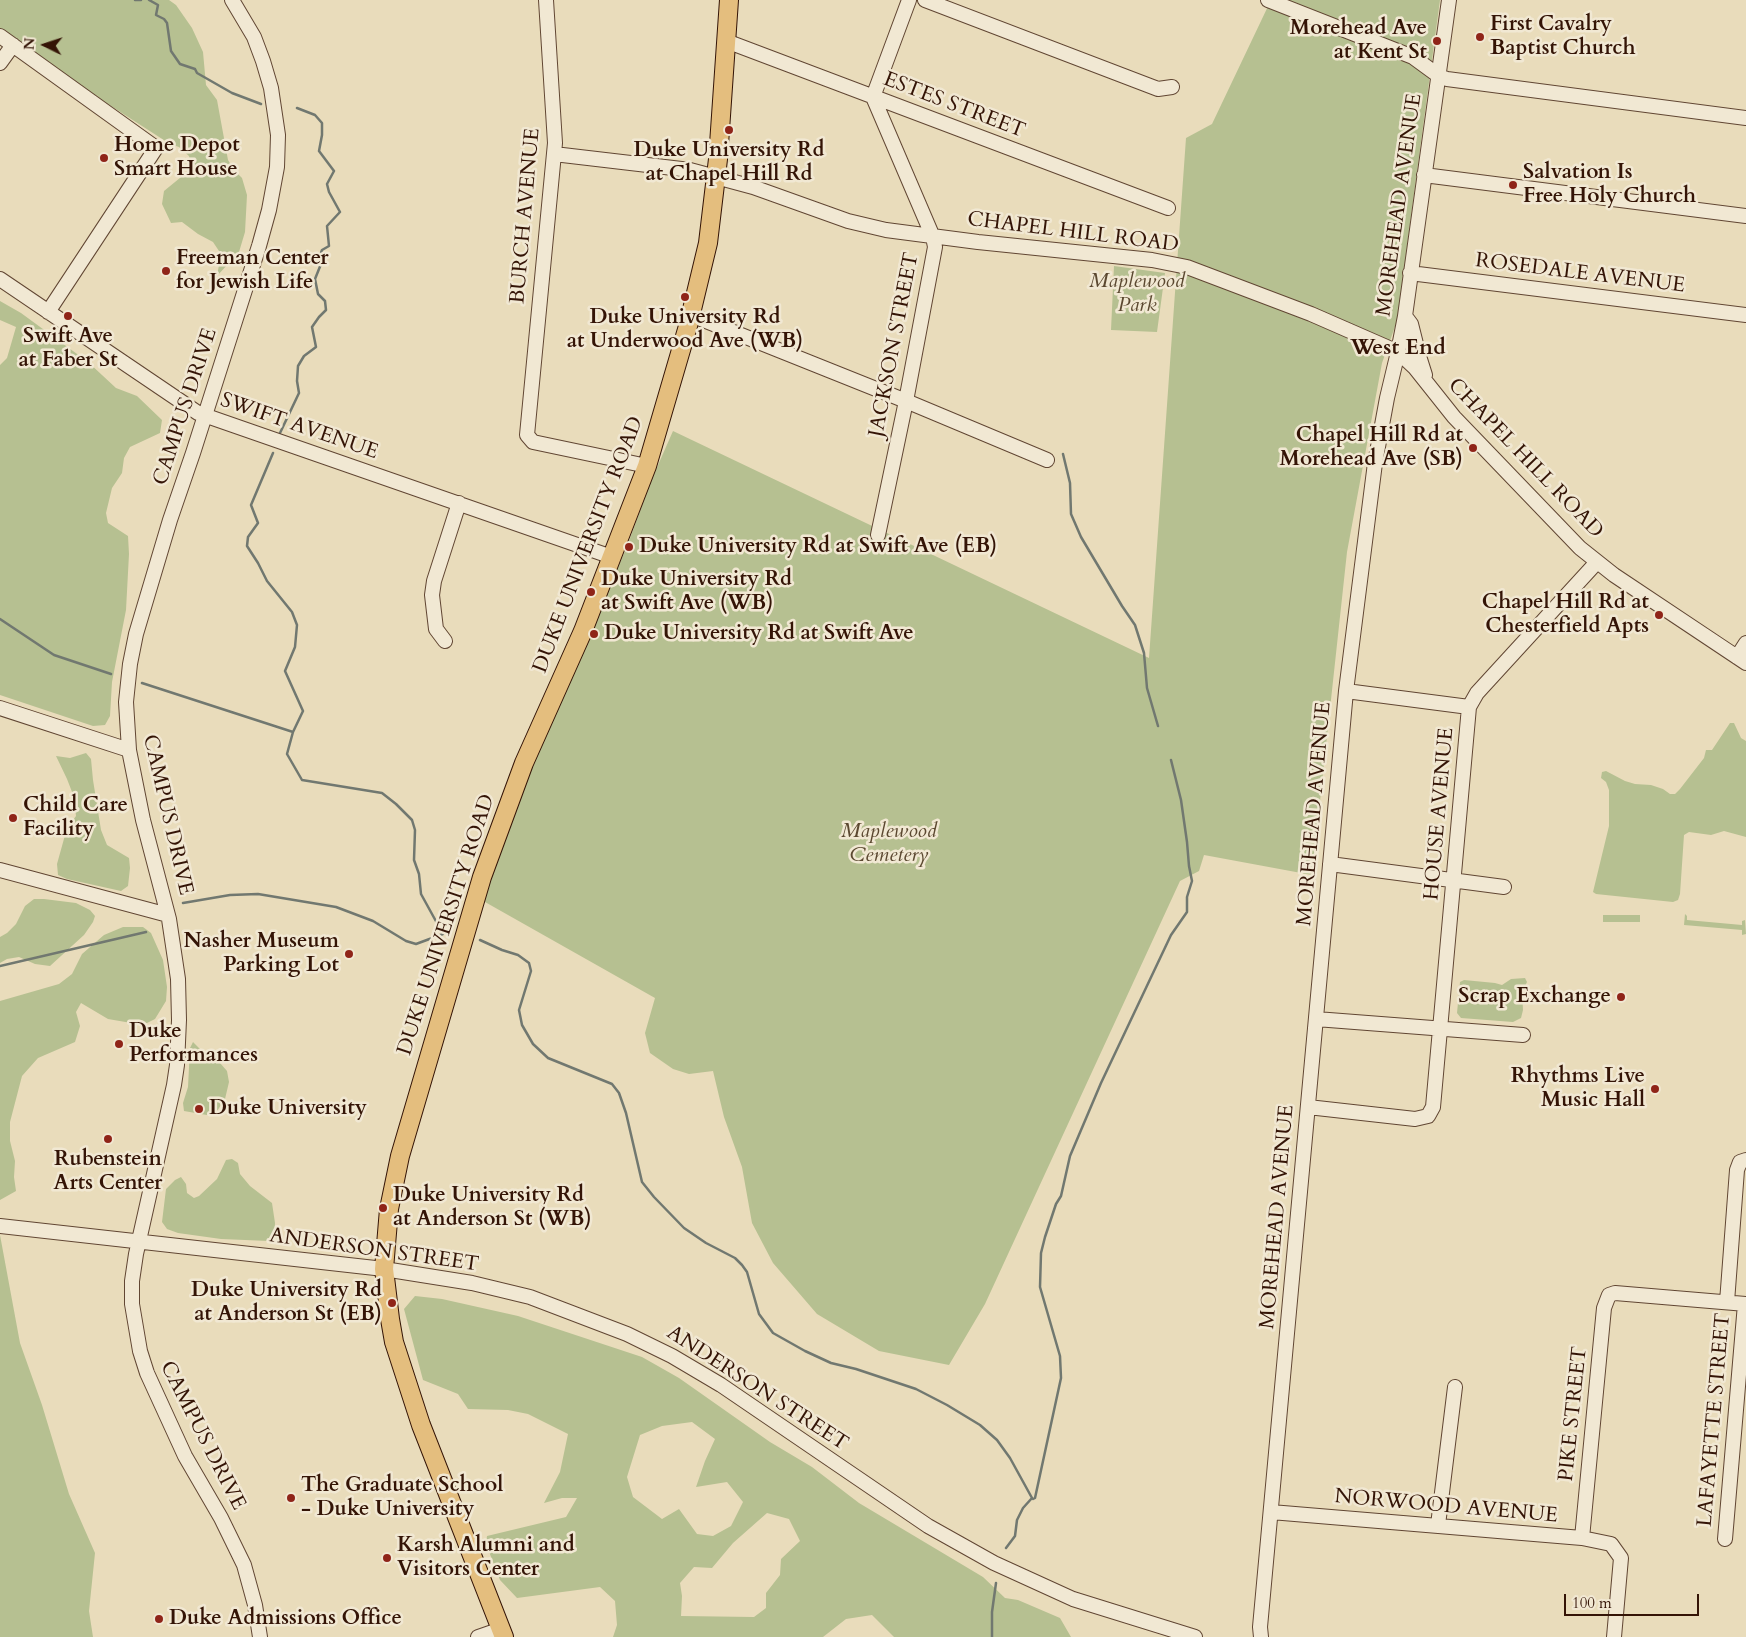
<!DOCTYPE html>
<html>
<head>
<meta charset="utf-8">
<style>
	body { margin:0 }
	#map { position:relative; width:1746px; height:1637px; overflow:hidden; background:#e9dcbb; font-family:Cardo,serif }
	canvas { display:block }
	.north { position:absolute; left:20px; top:20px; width:50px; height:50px; -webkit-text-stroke:4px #f1e8d3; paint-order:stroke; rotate:274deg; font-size:14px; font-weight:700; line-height:20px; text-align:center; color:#341406 }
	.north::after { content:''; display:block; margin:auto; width:18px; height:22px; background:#341406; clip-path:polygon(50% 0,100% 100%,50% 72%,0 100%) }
	.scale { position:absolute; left:1564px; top:1594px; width:135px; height:22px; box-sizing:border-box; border:2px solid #341406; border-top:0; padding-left:6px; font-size:15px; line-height:18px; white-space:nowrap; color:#341406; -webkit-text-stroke:4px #f1e8d3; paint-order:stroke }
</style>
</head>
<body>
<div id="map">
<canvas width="1746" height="1637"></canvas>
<div class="north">N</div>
<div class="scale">100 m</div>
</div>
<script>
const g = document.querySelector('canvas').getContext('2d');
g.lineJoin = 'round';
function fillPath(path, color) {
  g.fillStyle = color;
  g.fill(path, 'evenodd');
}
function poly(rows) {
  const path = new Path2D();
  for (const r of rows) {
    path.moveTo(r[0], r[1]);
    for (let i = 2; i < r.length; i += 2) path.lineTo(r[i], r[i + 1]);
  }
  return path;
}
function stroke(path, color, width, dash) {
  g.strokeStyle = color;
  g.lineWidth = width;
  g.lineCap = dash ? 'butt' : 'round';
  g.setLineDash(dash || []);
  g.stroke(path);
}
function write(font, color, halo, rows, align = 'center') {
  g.font = font + ' Cardo,serif';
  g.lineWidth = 5;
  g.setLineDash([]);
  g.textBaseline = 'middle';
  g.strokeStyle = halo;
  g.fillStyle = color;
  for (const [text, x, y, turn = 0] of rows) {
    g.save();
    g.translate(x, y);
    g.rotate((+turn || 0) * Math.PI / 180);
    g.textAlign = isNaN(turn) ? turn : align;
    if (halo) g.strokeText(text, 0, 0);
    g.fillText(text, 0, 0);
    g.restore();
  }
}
const green = poly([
	[0,0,169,0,176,5,192,28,203,52,206,85,217,100,228,160,234,170,242,178,247,195,245,232,239,252,217,276,221,254,213,242,198,234,182,222,171,223,162,204,164,191,186,173,191,164,189,156,179,147,170,144,55,70,0,30],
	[1271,0,1440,0,1397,321,1382,363,1347,552,1312,875,1204,855,1199,871,1180,881,985,1304,949,1365,879,1351,817,1314,773,1263,752,1223,742,1167,724,1117,713,1071,689,1074,673,1069,650,1053,645,1033,655,998,485,902,483,895,529,765,626,549,651,481,673,431,1149,658,1186,138,1212,124],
	[1114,266,1165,273,1157,332,1111,330],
	[0,301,21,313,88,362,116,388,137,396,162,420,160,433,130,447,124,458,122,473,112,488,106,513,108,523,128,536,129,554,126,610,112,682,110,716,105,725,93,726,0,695,0,365,7,358,16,327,0,320],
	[1730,723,1734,723,1741,738,1746,741,1746,837,1724,831,1711,835,1689,832,1684,835,1680,894,1678,900,1673,902,1596,894,1593,892,1609,826,1609,790,1606,782,1601,778,1602,772,1606,771,1625,781,1635,784,1651,785,1663,789,1670,794,1675,794,1680,789,1704,758,1706,750,1712,750],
	[86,753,91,759,93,780,101,830,107,845,129,858,130,868,128,886,121,891,67,879,58,875,57,864,67,828,76,816,74,797,67,779,56,756,70,758],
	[34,899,44,899,76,903,90,910,95,916,93,922,84,935,50,966,35,964,19,957,7,959,0,963,0,937,7,933,16,924,25,906],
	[1685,914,1687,916,1687,920,1742,925,1742,921,1745,920,1746,934,1742,935,1742,930,1684,925],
	[1603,915,1640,915,1640,922,1603,922],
	[123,927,143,927,151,933,163,960,167,987,166,1001,155,1019,143,1025,108,1019,81,1003,76,1012,80,1026,75,1042,38,1058,22,1076,10,1122,10,1141,15,1161,14,1177,16,1191,0,1200,0,1001,59,984,72,974,82,954,104,935],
	[1525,978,1527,982,1522,992,1523,1010,1521,1018,1513,1022,1461,1018,1457,1013,1460,982,1464,980,1495,983,1502,985,1511,979],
	[193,1042,199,1048,220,1063,227,1071,229,1082,225,1099,217,1111,207,1115,184,1111,183,1103,188,1087,190,1048],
	[232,1159,238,1163,240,1174,250,1186,272,1203,275,1223,274,1239,269,1241,221,1239,178,1233,167,1229,162,1222,166,1189,175,1180,181,1177,186,1184,187,1193,194,1198,199,1196,217,1179,226,1160],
	[0,1235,20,1343,42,1405,69,1494,95,1553,89,1611,93,1637,0,1637],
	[415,1296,442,1299,518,1316,642,1357,679,1378,770,1442,812,1467,859,1503,983,1577,1005,1598,1018,1600,1060,1618,1071,1637,894,1637,872,1615,846,1619,823,1637,613,1637,617,1625,615,1601,600,1587,517,1598,500,1580,486,1544,487,1536,566,1517,577,1498,562,1498,544,1503,560,1472,568,1434,528,1414,508,1410,468,1409,458,1394,423,1380,404,1309],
	[692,1422,715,1439,705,1461,696,1487,727,1482,743,1502,731,1526,713,1536,697,1534,679,1509,662,1519,633,1497,627,1477,640,1435,662,1426],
	[767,1513,789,1519,800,1541,781,1559,780,1575,766,1593,766,1608,754,1617,681,1616,682,1596,680,1583,694,1567,712,1568,733,1543]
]);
const stream = poly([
	[135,0,141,0],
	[149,0,158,5,156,15,164,19,167,23,171,51,180,64,195,69,197,73,232,93,261,104],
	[280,433,299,393,297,381,298,366,304,356,316,347,312,327,319,317,326,310,325,301,318,294,315,279,321,264,319,258,322,250,329,246,327,226,340,212,329,192,327,184,334,171,319,151,322,135,322,123,315,115,297,108],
	[273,453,251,505,258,523,248,537,247,546,258,563,267,581,292,612,297,625,295,647,285,671,303,711,293,732],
	[1063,454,1070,483,1071,514,1081,537,1122,606,1135,625,1144,653,1147,688,1158,726],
	[0,619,54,655,111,674],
	[142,683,293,732,287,754,302,780,382,793,396,804,412,820,415,830,414,860,419,874,421,894,443,934,416,944,406,941,373,921,336,907,258,894,230,895,183,903],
	[480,940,502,950,518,955,529,963,531,971,519,1010,522,1025,533,1044,548,1058,612,1084,619,1093,626,1113,642,1182,654,1197,684,1228,706,1243,735,1258,742,1265,747,1272,759,1314,773,1333,805,1351,831,1363,856,1369,916,1389,947,1405,980,1425,997,1440,1010,1458,1032,1498,1023,1508,1017,1520,1015,1536,1006,1548],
	[0,966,146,932],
	[1033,1499,1035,1498,1061,1378,1060,1356,1040,1287,1041,1253,1045,1237,1056,1204,1061,1196,1070,1156,1101,1083,1171,935,1187,912,1187,897,1192,881,1189,866,1187,842,1181,800,1171,760],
	[992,1637,992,1612,996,1583]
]);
const minor = poly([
	[232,0,254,37,263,61,271,88,278,135,277,167,269,210,259,246,193,453,170,520,136,634,130,664,126,702,129,750,143,820,169,919,178,979,179,1020,177,1065,174,1085,136,1254,132,1281,132,1304,140,1351,147,1373,185,1456,221,1518,244,1565,255,1605,260,1637],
	[546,0,555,143,527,435,533,442,647,466],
	[925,0,1158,89,1172,87],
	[1268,0,1413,57,1439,76,1447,79,1746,118],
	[0,36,156,148,48,312],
	[726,41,1168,208],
	[0,63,13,45],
	[554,154,690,170,753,187,848,221,886,230,978,242,1152,260,1187,267,1311,314,1398,352,1415,368,1454,417,1580,548,1614,575,1746,663],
	[1424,175,1746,216],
	[1410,273,1746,315],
	[0,279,198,413,612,557],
	[691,315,906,401,1047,460],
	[1405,316,1411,324,1419,356,1425,375],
	[878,535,906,401,935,247,933,237,873,97,909,0],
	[445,641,436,629,432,595,434,581,459,503],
	[1737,657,1746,643],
	[1346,691,1469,707],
	[0,708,129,750],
	[1330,864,1504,887],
	[0,870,168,915],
	[1316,1019,1523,1035],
	[1308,1107,1415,1119,1428,1116,1433,1107,1469,707,1477,693,1597,562],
	[0,1226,384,1269,472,1283,530,1297,627,1334,672,1356,721,1385,928,1526,994,1563,1073,1599,1195,1637],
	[1727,1302,1737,1170,1740,1162,1746,1160],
	[1271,1512,1582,1538,1611,1544,1621,1558,1614,1637],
	[1438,1525,1455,1387],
	[1582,1538,1604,1308,1609,1295,1615,1293,1746,1304],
	[1725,1539,1745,1304],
	[478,1637,501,1629],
	[1261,1637,1260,1627,1346,691,1375,463,1387,398,1398,352,1405,316,1449,0]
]);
const major = poly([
	[504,1637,421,1425,394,1342,390,1319,384,1269,389,1209,400,1156,482,877,524,763,583,631,647,466,688,326,708,243,718,159,729,0]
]);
const markers = [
	[1480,37,5,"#8f2418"],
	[1437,41,5,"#8f2418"],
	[729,130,5,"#8f2418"],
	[104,158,5,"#8f2418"],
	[1513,185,5,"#8f2418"],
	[166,271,5,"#8f2418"],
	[685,297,5,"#8f2418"],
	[68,316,5,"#8f2418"],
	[1473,448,5,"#8f2418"],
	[629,547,5,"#8f2418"],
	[591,592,5,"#8f2418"],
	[1659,615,5,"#8f2418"],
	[594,634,5,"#8f2418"],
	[13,818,5,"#8f2418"],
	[349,954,5,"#8f2418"],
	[1621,997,5,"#8f2418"],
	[119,1044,5,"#8f2418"],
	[1655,1089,5,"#8f2418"],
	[199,1109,5,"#8f2418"],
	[108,1139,5,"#8f2418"],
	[383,1208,5,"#8f2418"],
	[392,1303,5,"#8f2418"],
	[291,1498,5,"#8f2418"],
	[387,1558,5,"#8f2418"],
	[159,1619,5,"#8f2418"]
];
const poiNames = [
	["First Cavalry",1490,25],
	["Baptist Church",1490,49],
	["Morehead Ave",1427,29,"right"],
	["at Kent St",1427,53,"right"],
	["Home Depot",114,146],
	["Smart House",114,170],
	["Duke University Rd",729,151,"center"],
	["at Chapel Hill Rd",729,175,"center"],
	["Salvation Is",1523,173],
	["Free Holy Church",1523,197],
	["Freeman Center",176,259],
	["for Jewish Life",176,283],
	["Duke University Rd",685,318,"center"],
	["at Underwood Ave (WB)",685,342,"center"],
	["Swift Ave",68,337,"center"],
	["at Faber St",68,361,"center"],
	["Chapel Hill Rd at",1463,436,"right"],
	["Morehead Ave (SB)",1463,460,"right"],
	["Duke University Rd at Swift Ave (EB)",639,547],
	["Duke University Rd",601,580],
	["at Swift Ave (WB)",601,604],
	["Chapel Hill Rd at",1649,603,"right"],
	["Chesterfield Apts",1649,627,"right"],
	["Duke University Rd at Swift Ave",604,634],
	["Child Care",23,806],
	["Facility",23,830],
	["Nasher Museum",339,942,"right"],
	["Parking Lot",339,966,"right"],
	["Scrap Exchange",1611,997,"right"],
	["Duke",129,1032],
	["Performances",129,1056],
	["Rhythms Live",1645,1077,"right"],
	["Music Hall",1645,1101,"right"],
	["Duke University",209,1109],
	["Rubenstein",108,1160,"center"],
	["Arts Center",108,1184,"center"],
	["Duke University Rd",393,1196],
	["at Anderson St (WB)",393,1220],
	["Duke University Rd",382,1291,"right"],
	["at Anderson St (EB)",382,1315,"right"],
	["The Graduate School",301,1486],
	["- Duke University",301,1510],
	["Karsh Alumni and",397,1546],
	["Visitors Center",397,1570],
	["Duke Admissions Office",169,1619]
];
const streetNames = [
	["ESTES STREET",954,106,21],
	["MOREHEAD AVENUE",1400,205,-82],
	["BURCH AVENUE",526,216,-85],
	["CHAPEL HILL ROAD",1073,233,7],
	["ROSEDALE AVENUE",1580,274,7],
	["JACKSON STREET",895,345,-79],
	["CAMPUS DRIVE",186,407,-72],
	["SWIFT AVENUE",299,427,19],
	["CHAPEL HILL ROAD",1525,459,46],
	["DUKE UNIVERSITY ROAD",589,545,-69],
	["MOREHEAD AVENUE",1315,814,-85],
	["HOUSE AVENUE",1440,814,-85],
	["CAMPUS DRIVE",167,815,77],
	["DUKE UNIVERSITY ROAD",447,925,-72],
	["MOREHEAD AVENUE",1278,1217,-85],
	["ANDERSON STREET",374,1251,8],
	["ANDERSON STREET",757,1389,33],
	["PIKE STREET",1574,1414,-84],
	["LAFAYETTE STREET",1715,1420,-85],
	["CAMPUS DRIVE",202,1436,63],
	["NORWOOD AVENUE",1446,1507,5]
];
const parkNames = [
	["Maplewood",1137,282],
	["Park",1137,306],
	["Maplewood",889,832],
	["Cemetery",889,856]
];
const neighbourhoodNames = [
	["West End",1398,349]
];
fillPath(green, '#b6c091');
stroke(stream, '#717870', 2.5);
stroke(minor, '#614633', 16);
stroke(major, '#341406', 20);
stroke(minor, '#f1e8d3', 14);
stroke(major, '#e4be7e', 18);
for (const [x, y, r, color] of markers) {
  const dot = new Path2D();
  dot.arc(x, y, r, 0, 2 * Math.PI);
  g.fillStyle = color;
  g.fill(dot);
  stroke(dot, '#f1e8d3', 2);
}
write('bold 21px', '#341406', '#f1e8d3', poiNames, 'left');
write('21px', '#341406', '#f1e8d3', streetNames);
write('italic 21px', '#5b4830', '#f1e8d3', parkNames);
write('bold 22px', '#341406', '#f1e8d3', neighbourhoodNames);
</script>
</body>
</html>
